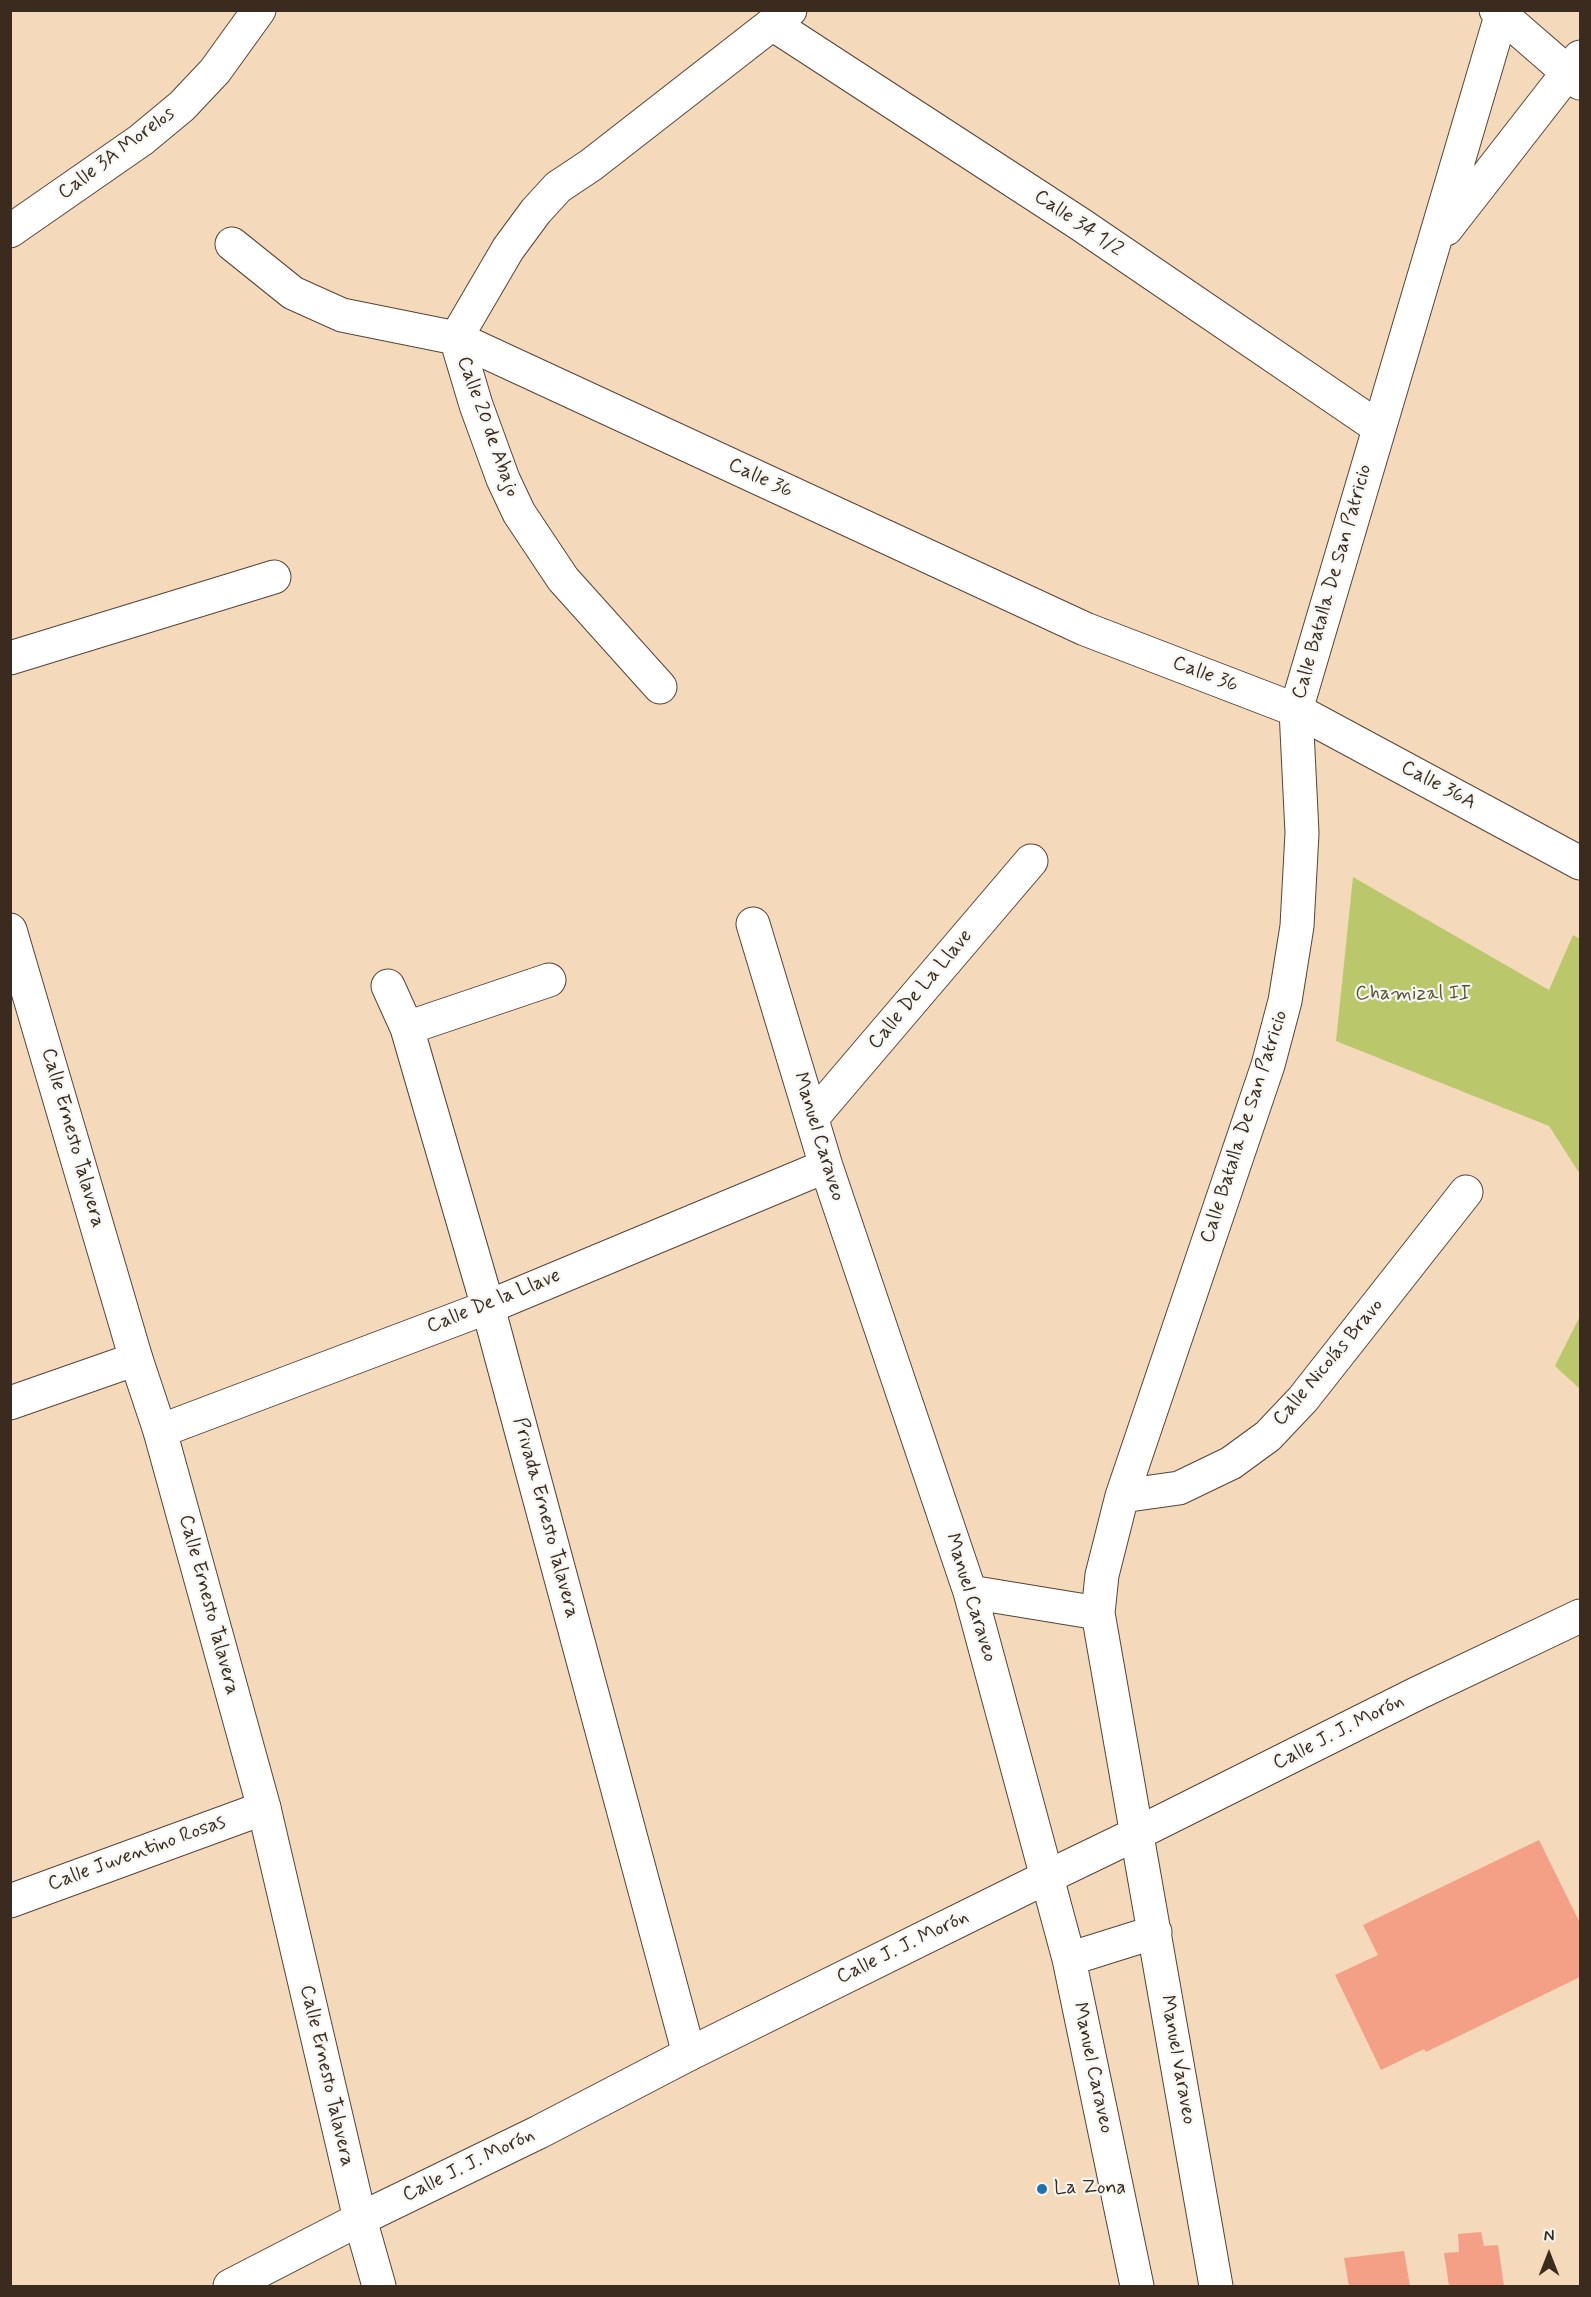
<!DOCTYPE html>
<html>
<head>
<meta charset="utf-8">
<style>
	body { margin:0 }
	#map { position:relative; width:1591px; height:2297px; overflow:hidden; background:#f4d9bb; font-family:Mynerve,sans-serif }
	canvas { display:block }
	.frame { position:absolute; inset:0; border:12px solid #3b2a1e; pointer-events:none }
	.north { position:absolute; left:1519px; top:2225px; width:60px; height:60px; -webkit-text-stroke:4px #f6f6f2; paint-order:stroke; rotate:0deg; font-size:16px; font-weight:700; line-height:24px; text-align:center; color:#3b2a1e }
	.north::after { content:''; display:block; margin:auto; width:21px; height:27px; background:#3b2a1e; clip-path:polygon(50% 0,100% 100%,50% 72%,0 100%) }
</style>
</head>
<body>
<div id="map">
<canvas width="1591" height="2297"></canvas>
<div class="frame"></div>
<div class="north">N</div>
</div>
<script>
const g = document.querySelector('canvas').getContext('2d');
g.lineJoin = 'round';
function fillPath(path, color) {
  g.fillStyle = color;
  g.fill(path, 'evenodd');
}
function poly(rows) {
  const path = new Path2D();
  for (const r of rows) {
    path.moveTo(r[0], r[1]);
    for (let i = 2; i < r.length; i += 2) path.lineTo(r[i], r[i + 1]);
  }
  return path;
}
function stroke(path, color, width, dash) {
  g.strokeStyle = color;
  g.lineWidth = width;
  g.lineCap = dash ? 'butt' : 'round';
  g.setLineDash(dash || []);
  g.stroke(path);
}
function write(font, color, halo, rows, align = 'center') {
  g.font = font + ' Mynerve,sans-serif';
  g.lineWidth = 4.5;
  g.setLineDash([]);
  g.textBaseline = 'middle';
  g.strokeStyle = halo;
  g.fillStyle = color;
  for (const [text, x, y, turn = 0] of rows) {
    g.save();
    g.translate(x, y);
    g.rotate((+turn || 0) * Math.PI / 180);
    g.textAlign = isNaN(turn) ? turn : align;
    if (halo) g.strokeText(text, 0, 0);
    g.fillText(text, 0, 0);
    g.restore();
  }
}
const green = poly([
	[1353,877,1549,990,1573,935,1580,939,1580,1174,1549,1126,1336,1041],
	[1580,1316,1580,1389,1555,1366]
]);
const building = poly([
	[1539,1840,1580,1923,1580,1977,1426,2052,1424,2049,1381,2070,1335,1975,1378,1955,1363,1925],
	[1481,2232,1484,2246,1498,2245,1504,2286,1449,2286,1444,2253,1459,2252,1458,2234],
	[1404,2251,1410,2286,1349,2286,1344,2258]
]);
const minor = poly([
	[1496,10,1580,83],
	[774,25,1080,224,1378,427],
	[1446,229,1580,57],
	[10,231,141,140,182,106,215,71,259,10],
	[232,244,293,293,342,315,456,338,1085,629,1296,710,1580,863],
	[10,658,274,577],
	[660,687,563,579,519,513,503,479,476,405,456,338,508,249,536,211,558,187,591,165,790,10],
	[753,924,826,1166,970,1592,1069,1959,1137,2286],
	[388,986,407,1028,488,1307,689,2054],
	[407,1028,549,980],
	[812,1118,1031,861],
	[10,1403,136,1359],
	[160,1431,488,1307,826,1166],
	[1122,1496,1179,1488,1231,1463,1268,1436,1303,1399,1466,1192],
	[970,1592,1098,1613],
	[10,1901,264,1808],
	[1069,1959,1155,1932],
	[1216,2286,1098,1613,1102,1575,1122,1496,1268,1065,1285,1001,1297,926,1302,833,1296,710,1501,16]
]);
const tertiary = poly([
	[10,930,136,1359,160,1431,264,1808,360,2219,379,2286]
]);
const secondary = poly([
	[230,2286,360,2219,539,2132,689,2054,1047,1877,1136,1834,1418,1693,1580,1616]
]);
const markers = [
	[1042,2189,6,"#1f6fb2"]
];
const streetNames = [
	["Calle 3A Morelos",117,154,-37],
	["Calle 34 1/2",1078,224,34],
	["Calle 20 de Abajo",487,427,70],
	["Calle 36",760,479,25],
	["Calle Batalla De San Patricio",1333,582,-74],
	["Calle 36",1205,675,21],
	["Calle 36A",1438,786,28],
	["Calle De La Llave",921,990,-50],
	["Calle Batalla De San Patricio",1245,1127,-72],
	["Manuel Caraveo",818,1137,73],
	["Calle Ernesto Talavera",72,1138,74],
	["Calle De la Llave",494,1302,-22],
	["Calle Nicolás Bravo",1329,1363,-50],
	["Privada Ernesto Talavera",545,1518,75],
	["Manuel Caraveo",970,1598,73],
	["Calle Ernesto Talavera",208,1605,75],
	["Calle J. J. Morón",1339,1733,-27],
	["Calle Juventino Rosas",137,1854,-20],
	["Calle J. J. Morón",903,1948,-26],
	["Manuel Varaveo",1177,2060,80],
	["Manuel Caraveo",1092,2068,78],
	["Calle Ernesto Talavera",326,2076,77],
	["Calle J. J. Morón",469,2166,-26]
];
const parkNames = [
	["Chamizal II",1413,995]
];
const poiNames = [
	["La Zona",1054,2189]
];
fillPath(green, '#bac86b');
fillPath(building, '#f4a087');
stroke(minor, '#574436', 35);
stroke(tertiary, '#574436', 35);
stroke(secondary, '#574436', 35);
stroke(minor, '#fff', 33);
stroke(tertiary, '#fff', 33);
stroke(secondary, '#fff', 33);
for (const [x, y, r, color] of markers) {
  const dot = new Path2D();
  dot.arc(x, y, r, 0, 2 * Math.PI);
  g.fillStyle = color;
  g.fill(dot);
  stroke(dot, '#f6f6f2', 2);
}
write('20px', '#3b2a1e', '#f6f6f2', streetNames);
write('20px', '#5b5231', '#f6f6f2', parkNames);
write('20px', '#3b2a1e', '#f6f6f2', poiNames, 'left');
</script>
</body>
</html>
